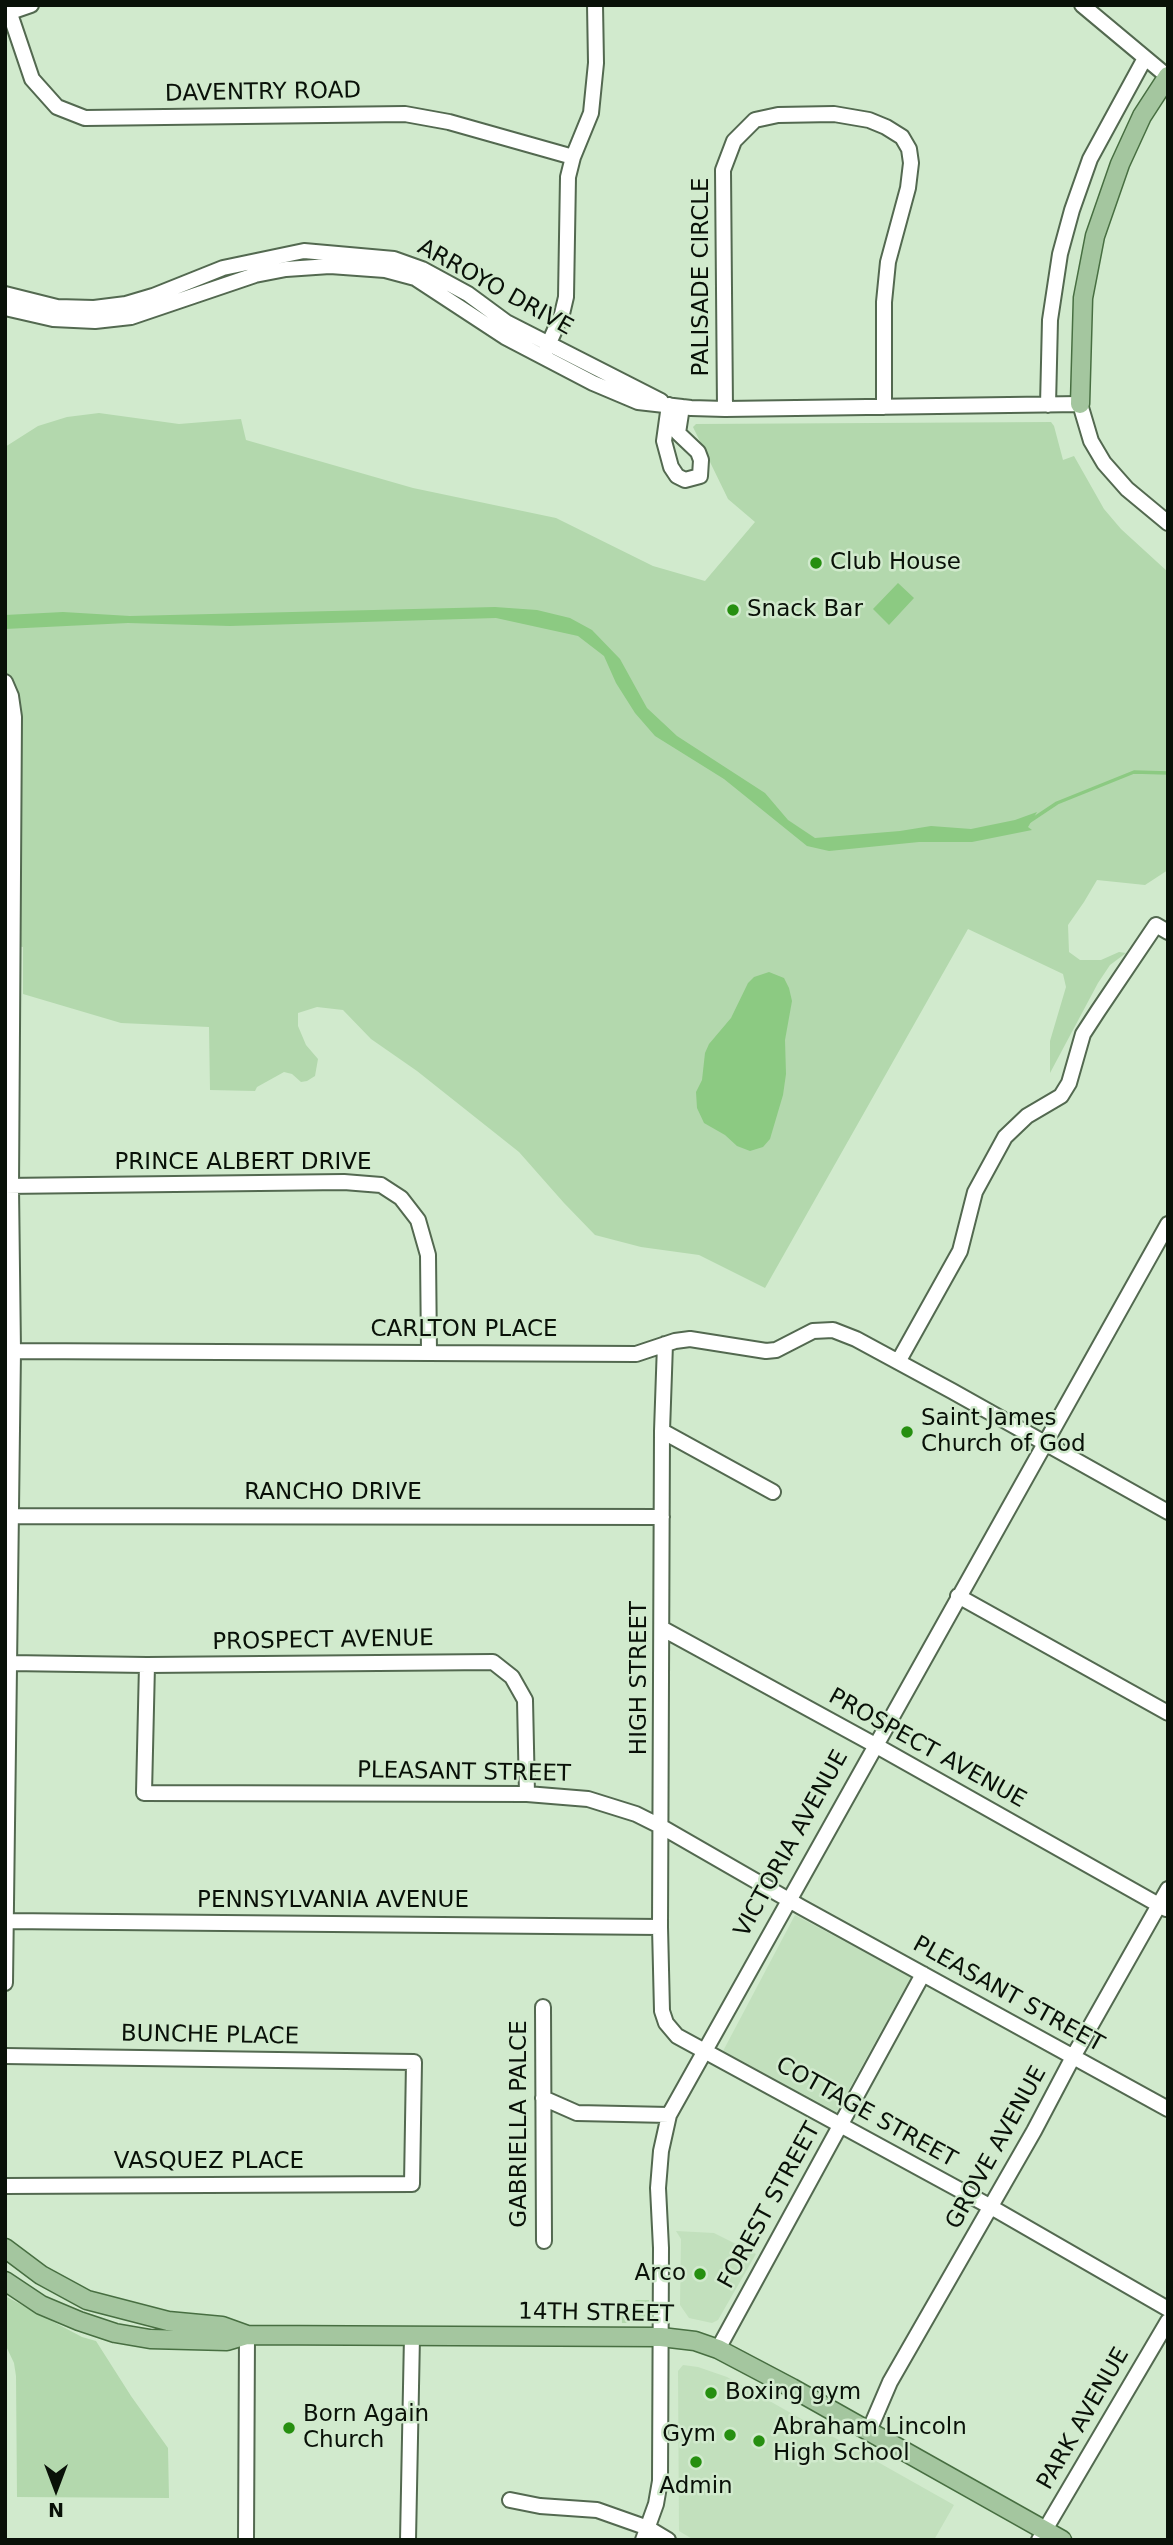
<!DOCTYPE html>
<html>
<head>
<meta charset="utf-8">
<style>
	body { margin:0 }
	#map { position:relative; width:1173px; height:2545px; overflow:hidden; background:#d1eacd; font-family:"DejaVu Sans",sans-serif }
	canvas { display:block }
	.frame { position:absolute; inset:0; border:7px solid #091108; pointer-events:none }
	.north { position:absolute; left:21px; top:2454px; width:70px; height:70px; -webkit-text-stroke:5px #d1eacd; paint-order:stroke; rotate:180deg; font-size:19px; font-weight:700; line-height:28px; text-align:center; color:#091108 }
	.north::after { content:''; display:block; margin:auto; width:24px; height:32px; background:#091108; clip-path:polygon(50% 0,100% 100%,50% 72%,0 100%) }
</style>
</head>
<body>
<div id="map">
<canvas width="1173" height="2545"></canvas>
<div class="frame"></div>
<div class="north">N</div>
</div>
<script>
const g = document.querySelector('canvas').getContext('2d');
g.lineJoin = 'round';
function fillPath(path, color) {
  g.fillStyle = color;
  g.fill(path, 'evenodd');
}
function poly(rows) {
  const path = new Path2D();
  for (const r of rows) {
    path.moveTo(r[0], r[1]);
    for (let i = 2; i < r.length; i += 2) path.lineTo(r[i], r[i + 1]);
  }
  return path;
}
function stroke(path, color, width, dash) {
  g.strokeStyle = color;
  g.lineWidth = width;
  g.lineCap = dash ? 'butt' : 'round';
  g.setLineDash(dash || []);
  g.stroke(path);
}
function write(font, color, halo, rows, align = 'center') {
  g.font = font + ' "DejaVu Sans",sans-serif';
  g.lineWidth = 5;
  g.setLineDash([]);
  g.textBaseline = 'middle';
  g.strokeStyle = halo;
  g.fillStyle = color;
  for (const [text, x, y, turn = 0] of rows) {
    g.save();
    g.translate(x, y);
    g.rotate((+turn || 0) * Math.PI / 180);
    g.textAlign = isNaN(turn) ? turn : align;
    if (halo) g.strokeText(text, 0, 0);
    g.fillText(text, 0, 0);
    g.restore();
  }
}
const built = poly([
	[795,1915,911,1977,836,2113,722,2053],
	[676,2231,714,2233,756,2254,718,2320,712,2323,689,2318,680,2305,681,2239],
	[683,2365,698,2367,727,2377,954,2505,934,2540,694,2540,679,2531,678,2371]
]);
const green = poly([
	[99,413,179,424,241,419,246,440,413,488,556,518,653,566,705,581,755,522,728,499,693,427,696,424,1051,422,1054,426,1063,460,1074,456,1104,509,1121,529,1168,572,1168,870,1145,885,1097,880,1084,902,1068,925,1069,952,1080,960,1101,960,1119,952,1126,953,1110,965,1098,983,1050,1073,1050,1041,1066,987,1063,974,968,929,765,1288,699,1255,641,1247,595,1235,564,1203,519,1152,417,1071,371,1039,343,1010,317,1007,298,1013,298,1026,306,1045,318,1059,315,1076,307,1081,301,1082,292,1074,284,1072,257,1087,255,1091,210,1090,209,1027,121,1023,23,994,23,947,5,945,5,447,38,426,67,417],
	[5,2296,82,2337,96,2341,131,2396,168,2448,169,2498,17,2497,16,2376,14,2363,5,2344],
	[636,2300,649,2300,649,2317,641,2323,622,2323,621,2310]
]);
const water = poly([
	[898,583,914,598,889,625,873,609],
	[495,607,537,610,570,618,592,630,620,659,647,708,677,736,765,793,788,820,815,838,900,831,931,826,971,829,1015,820,1037,812,1028,827,1032,830,972,842,919,842,829,851,807,846,724,779,655,736,635,713,616,683,604,656,578,636,496,618,230,626,128,623,5,629,5,615,63,612,130,616],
	[769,972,784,978,789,988,792,1001,785,1040,786,1074,783,1095,770,1139,763,1147,750,1151,737,1146,725,1135,704,1123,697,1108,696,1092,702,1080,705,1053,709,1044,731,1018,748,983,754,977]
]);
const stream = poly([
	[1030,821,1057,803,1134,772,1168,773]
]);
const minor = poly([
	[7,5,32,79,57,107,85,118,405,114,449,122,573,157],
	[1082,5,1167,76],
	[5,14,31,5],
	[5,294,57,307,94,308,126,304,153,296,223,268,304,251,394,259,422,269,468,294,506,322,661,401],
	[5,308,53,319,95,321,131,317,255,275,286,269,330,266,385,270,415,278,505,337,593,383,638,402,691,408,725,409,1080,404,1091,441,1104,463,1127,489,1168,523],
	[545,352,562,314,566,297,568,177,573,157,591,113,596,63,595,5],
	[669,405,664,441,671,467,677,476,685,480,700,476,701,460,698,452,678,433,682,407],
	[1048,405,1050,320,1060,254,1072,210,1090,159,1145,58],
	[725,409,723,170,734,141,755,120,778,115,834,114,869,120,886,127,902,137,909,149,911,163,908,188,888,262,884,302,884,407],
	[5,682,11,696,14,717,11,1187,13,1351,5,1983],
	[5,1186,344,1182,381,1185,401,1198,418,1220,428,1255,429,1352],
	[665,1344,662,1431,660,1927,662,2011,666,2023,677,2036,991,2207,1168,2309],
	[13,1351,636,1354,675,1341,690,1339,766,1351,776,1350,813,1331,833,1330,856,1339,952,1391,1168,1512],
	[898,1362,960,1251,975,1192,1005,1137,1027,1116,1061,1096,1069,1083,1083,1034,1098,1011,1156,925,1168,932],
	[662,1431,773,1492],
	[5,1516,662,1517],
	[958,1596,1168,1713],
	[663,1629,875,1745,1166,1909],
	[9,1663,147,1665,493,1662,512,1677,525,1700,527,1794],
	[147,1665,144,1793,527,1794,588,1799,636,1814,662,1827,801,1907,1168,2109],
	[5,1921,660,1927],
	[543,2007,544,2241],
	[5,2056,414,2062,412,2184,5,2186],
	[543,2098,577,2113,669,2115],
	[718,2349,923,1974],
	[869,2431,890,2382,1034,2131,1073,2057,1168,1889],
	[510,2500,540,2506,597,2510,648,2528,668,2540],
	[246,2540,247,2335],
	[408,2540,412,2336],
	[643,2540,656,2504,660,2481,661,2248,658,2188,661,2151,669,2115,1168,1224],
	[1039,2540,1168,2321]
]);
const major = poly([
	[1080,404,1083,298,1095,236,1120,164,1142,116,1168,76],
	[5,2248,41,2275,87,2300,168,2321,222,2326,247,2335],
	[5,2281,41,2305,79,2321,115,2333,150,2339,227,2341,247,2335,661,2337,695,2341,718,2349,792,2388,1062,2540]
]);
const markers = [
	[816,563,7,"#268f10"],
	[733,610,7,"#268f10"],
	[907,1432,7,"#268f10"],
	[700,2274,7,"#268f10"],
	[711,2393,7,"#268f10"],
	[289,2428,7,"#268f10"],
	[730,2435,7,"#268f10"],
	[759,2441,7,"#268f10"],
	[696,2462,7,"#268f10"]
];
const streetNames = [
	["DAVENTRY ROAD",263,93,-1],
	["PALISADE CIRCLE",702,277,-90],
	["ARROYO DRIVE",495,288,29],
	["PRINCE ALBERT DRIVE",243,1163],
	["CARLTON PLACE",464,1330],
	["RANCHO DRIVE",333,1493],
	["PROSPECT AVENUE",323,1641,-1],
	["HIGH STREET",640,1678,-90],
	["PROSPECT AVENUE",927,1749,29],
	["PLEASANT STREET",464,1773,1],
	["VICTORIA AVENUE",792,1844,-61],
	["PENNSYLVANIA AVENUE",333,1901],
	["PLEASANT STREET",1008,1995,29],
	["BUNCHE PLACE",210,2036,1],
	["COTTAGE STREET",866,2113,29],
	["GABRIELLA PALCE",520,2124,-90],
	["GROVE AVENUE",997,2148,-61],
	["VASQUEZ PLACE",209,2162],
	["FOREST STREET",770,2206,-61],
	["14TH STREET",596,2314,1],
	["PARK AVENUE",1084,2419,-60]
];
const poiNames = [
	["Club House",830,563],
	["Snack Bar",747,610],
	["Saint James",921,1419],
	["Church of God",921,1445],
	["Arco",686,2274,"right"],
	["Boxing gym",725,2393],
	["Born Again",303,2415],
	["Church",303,2441],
	["Abraham Lincoln",773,2428],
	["High School",773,2454],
	["Gym",716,2435,"right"],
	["Admin",696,2487,"center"]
];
fillPath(built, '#c2e0bd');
fillPath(green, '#b3d8ad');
fillPath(water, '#8cca82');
stroke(stream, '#8cca82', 3.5);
stroke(minor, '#536950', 18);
stroke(major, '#476e41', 21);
stroke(minor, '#fff', 14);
stroke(major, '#a4c69f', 18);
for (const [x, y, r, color] of markers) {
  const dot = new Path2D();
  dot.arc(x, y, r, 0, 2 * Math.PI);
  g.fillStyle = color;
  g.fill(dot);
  stroke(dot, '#d1eacd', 2.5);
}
write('23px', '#091108', '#d1eacd', streetNames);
write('23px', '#091108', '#d1eacd', poiNames, 'left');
</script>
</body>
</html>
